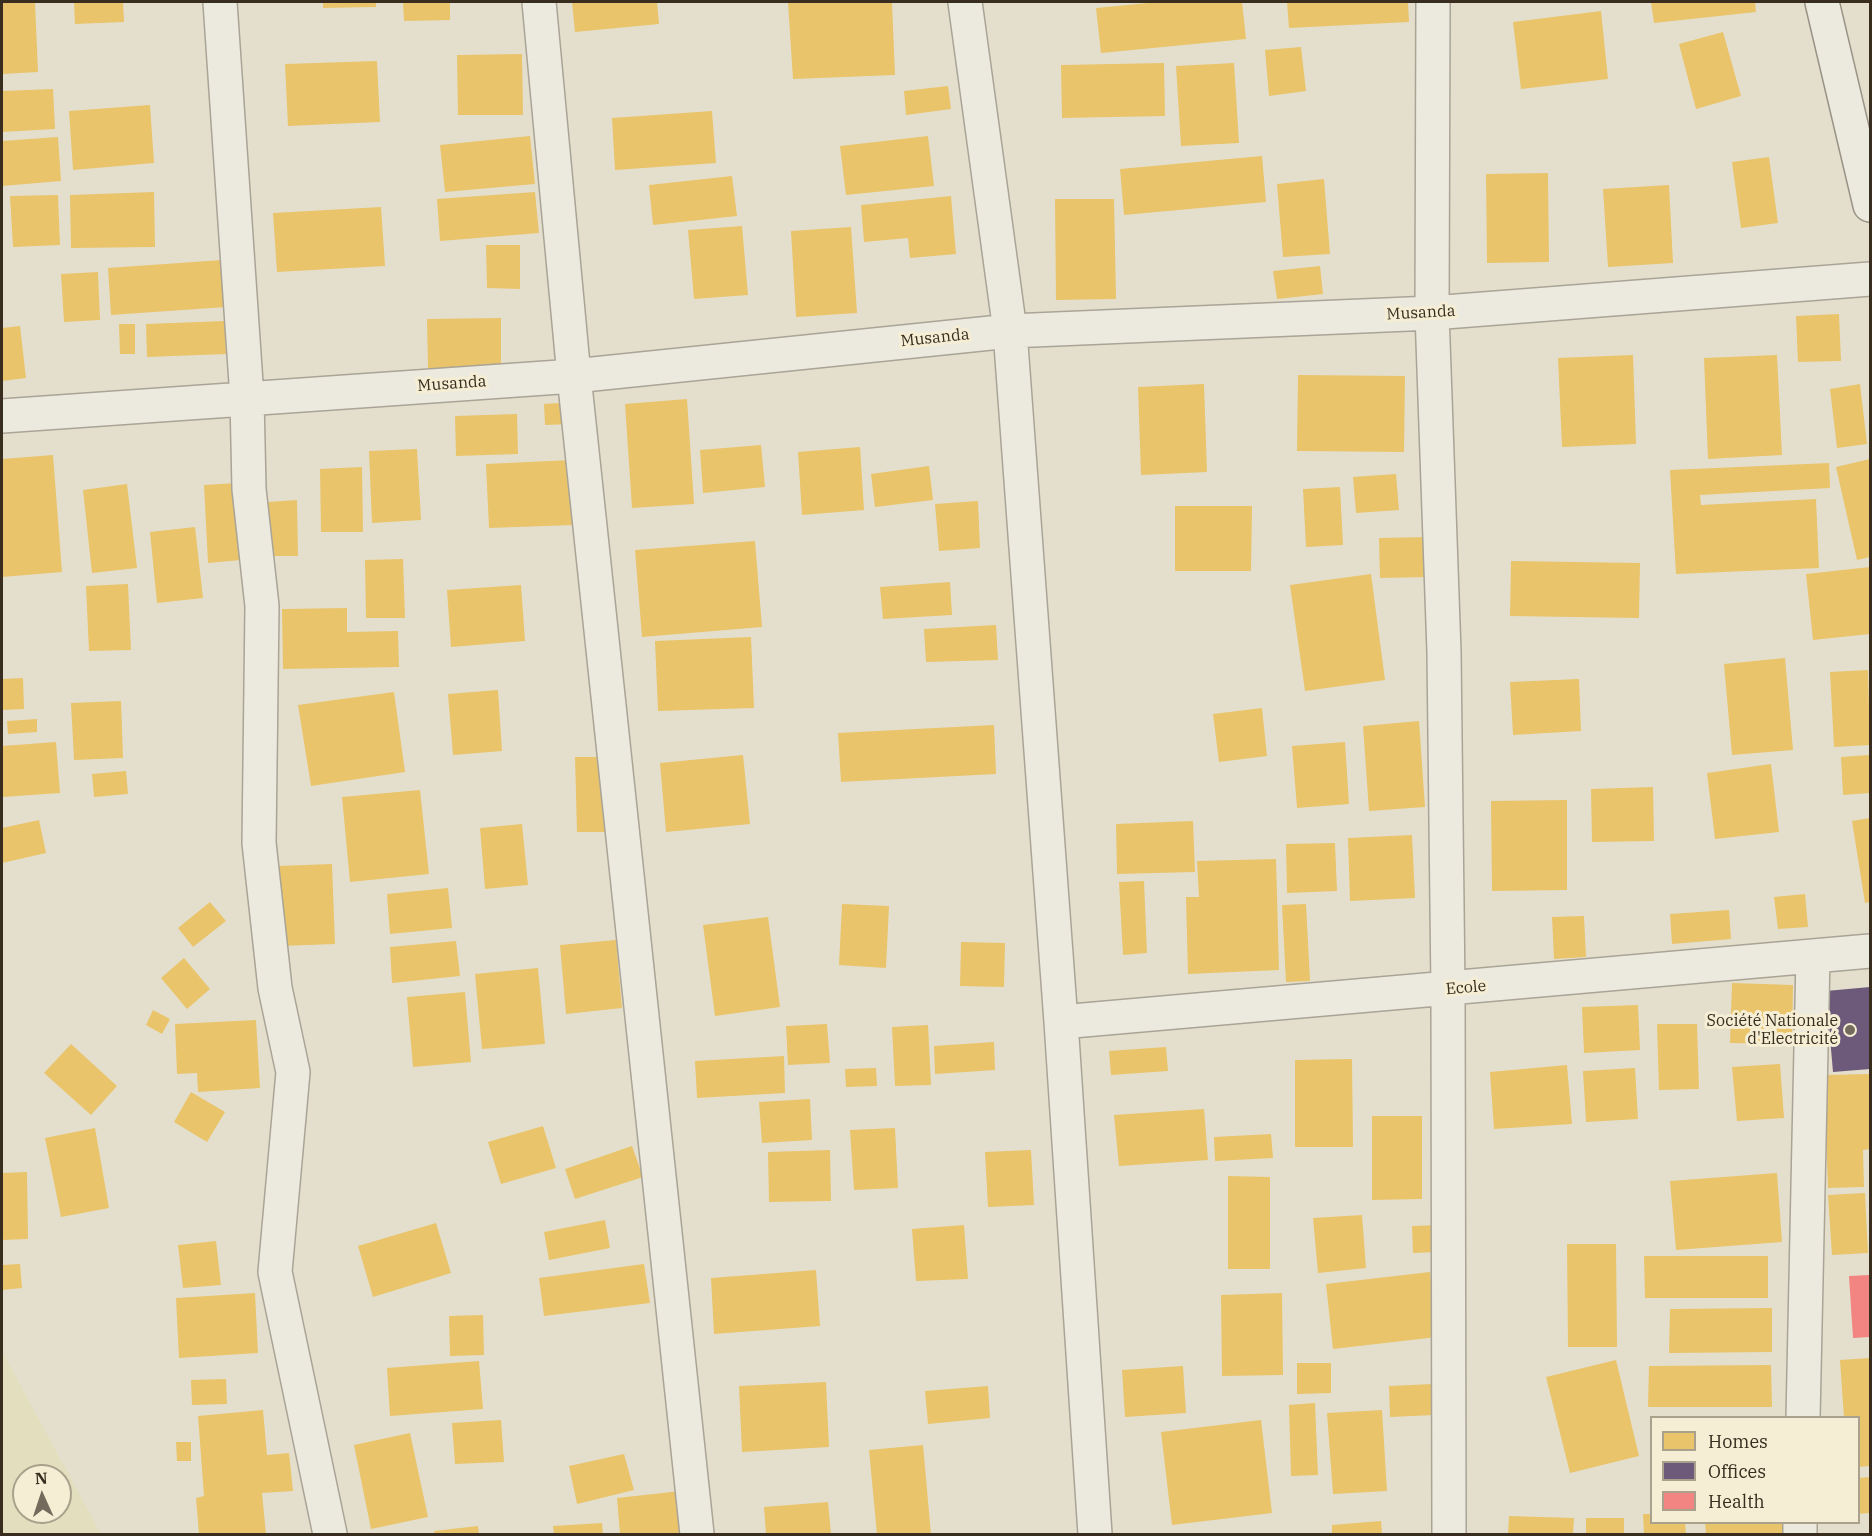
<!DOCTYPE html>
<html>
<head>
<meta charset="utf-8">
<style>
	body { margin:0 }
	#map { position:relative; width:1872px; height:1536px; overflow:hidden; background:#e4dfcd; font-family:"IBM Plex Serif",serif }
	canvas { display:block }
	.frame { position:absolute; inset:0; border:3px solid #382d1f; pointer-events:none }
	.legend { position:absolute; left:1650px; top:1416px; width:210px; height:108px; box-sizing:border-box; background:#f5eed4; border:2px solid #a9a18c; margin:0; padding:8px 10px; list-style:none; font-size:18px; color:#382d1f }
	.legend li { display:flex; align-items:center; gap:12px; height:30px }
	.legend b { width:30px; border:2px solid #a9a18c }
	.north { position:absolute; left:12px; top:1464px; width:60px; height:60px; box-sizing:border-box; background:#f5eed4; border:2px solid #a9a18c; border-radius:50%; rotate:357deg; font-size:16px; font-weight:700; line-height:24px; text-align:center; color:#382d1f }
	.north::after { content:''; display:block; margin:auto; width:21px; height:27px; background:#746b5c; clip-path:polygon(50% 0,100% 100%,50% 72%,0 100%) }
</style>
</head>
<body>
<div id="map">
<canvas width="1872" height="1536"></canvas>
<div class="frame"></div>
<ul class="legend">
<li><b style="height:16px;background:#e9c46a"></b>Homes</li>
<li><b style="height:16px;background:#6d597a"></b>Offices</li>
<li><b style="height:16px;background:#f28482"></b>Health</li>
</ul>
<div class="north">N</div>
</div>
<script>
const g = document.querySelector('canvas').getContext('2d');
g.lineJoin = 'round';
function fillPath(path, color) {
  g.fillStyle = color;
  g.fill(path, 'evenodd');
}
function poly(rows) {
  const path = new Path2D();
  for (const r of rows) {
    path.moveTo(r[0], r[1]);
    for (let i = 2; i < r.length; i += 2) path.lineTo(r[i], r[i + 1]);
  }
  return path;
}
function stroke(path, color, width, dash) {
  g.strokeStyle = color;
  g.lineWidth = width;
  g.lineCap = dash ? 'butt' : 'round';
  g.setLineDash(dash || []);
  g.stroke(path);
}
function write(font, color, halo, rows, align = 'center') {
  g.font = font + ' "IBM Plex Serif",serif';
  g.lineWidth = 6;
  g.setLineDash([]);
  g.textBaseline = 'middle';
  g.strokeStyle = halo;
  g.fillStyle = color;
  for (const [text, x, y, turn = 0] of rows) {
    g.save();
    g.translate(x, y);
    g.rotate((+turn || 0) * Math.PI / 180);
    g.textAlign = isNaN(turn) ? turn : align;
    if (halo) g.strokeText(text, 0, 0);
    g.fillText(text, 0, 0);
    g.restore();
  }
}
const farmland = poly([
	[2,1351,101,1534,2,1534],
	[24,1476,60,1476,60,1512,24,1512]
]);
const homes = poly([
	[2,2,35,2,38,72,2,74],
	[74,2,123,2,124,22,75,24],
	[323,2,376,2,376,7,323,8],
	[403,2,450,2,450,20,404,21],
	[572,2,657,2,659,24,575,32],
	[824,2,892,2,895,75,793,79,788,3],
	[1158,2,1242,2,1246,39,1101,53,1096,8],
	[1287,2,1408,2,1409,22,1289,28],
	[1651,2,1755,2,1756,12,1654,23],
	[1601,11,1608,79,1521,89,1513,22],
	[1723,32,1741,96,1696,109,1679,44],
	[1301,47,1306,91,1269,96,1265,50],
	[522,54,523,115,458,115,457,55],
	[377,61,380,122,288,126,285,64],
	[1164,63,1165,116,1062,118,1061,65],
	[1234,63,1239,143,1181,146,1176,66],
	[948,86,951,109,906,115,904,91],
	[53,89,55,129,2,132,2,91],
	[150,105,154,163,73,170,69,111],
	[712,111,716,163,615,170,612,118],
	[530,136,535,184,445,192,440,145],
	[928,136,934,186,846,195,840,146],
	[58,137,61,181,2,186,2,141],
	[1262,156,1266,202,1124,215,1120,169],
	[1769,157,1778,223,1741,228,1732,162],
	[1548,173,1549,262,1487,263,1486,174],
	[732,176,737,216,653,225,649,185],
	[1324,179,1330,254,1283,257,1277,184],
	[1669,185,1673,263,1608,267,1603,189],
	[154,192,155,247,71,248,70,195],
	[535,192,539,233,440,241,437,199],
	[58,195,60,245,13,247,10,196],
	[951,196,956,254,910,258,908,238,864,242,861,205],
	[1055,199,1114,199,1116,299,1056,300],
	[381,207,385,266,277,272,273,213],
	[742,226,748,295,694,299,688,230],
	[851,227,857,313,796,317,791,231],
	[486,245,520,245,520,289,487,288],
	[222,260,226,307,111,315,108,268],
	[1320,266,1323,294,1277,299,1273,271],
	[98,272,100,320,64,322,61,274],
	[1839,314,1841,361,1798,362,1796,316],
	[501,318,501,369,428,369,427,319],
	[225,321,226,354,147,357,146,324],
	[119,324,135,324,135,354,120,354],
	[20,326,26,378,2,381,2,328],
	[1633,355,1636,444,1562,447,1558,358],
	[1777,355,1782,455,1708,459,1704,358],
	[1298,375,1405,376,1404,452,1297,451],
	[1204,384,1207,472,1141,475,1138,387],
	[1860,384,1867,444,1837,448,1830,389],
	[687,399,694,504,632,508,625,404],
	[573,402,574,424,545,425,544,404],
	[517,414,518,454,456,456,455,416],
	[761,445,765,487,703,493,700,450],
	[860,447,864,510,802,515,798,452],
	[417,449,421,520,372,523,369,451],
	[53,455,62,572,2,577,2,459],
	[1870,459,1870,557,1857,560,1836,467],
	[571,460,573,525,489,528,486,464],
	[1829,463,1830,488,1700,495,1701,505,1816,499,1819,568,1676,574,1670,470],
	[929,466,933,500,875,507,871,474],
	[362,467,363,532,321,532,320,469],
	[1396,474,1399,510,1356,513,1353,477],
	[237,483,241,560,208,563,204,485],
	[127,484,137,568,92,573,83,490],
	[1340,487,1343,545,1306,547,1303,489],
	[297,500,298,556,269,556,268,502],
	[978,501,980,548,939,551,935,504],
	[1175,506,1252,506,1251,571,1175,571],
	[195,527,203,598,157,603,150,532],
	[1430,537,1431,577,1380,578,1379,538],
	[755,541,762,627,642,637,635,550],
	[403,559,405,618,366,618,365,560],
	[1511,561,1640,563,1639,618,1510,616],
	[1870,567,1870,634,1813,640,1806,574],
	[1371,574,1385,680,1305,691,1290,585],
	[950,582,952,615,883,619,880,587],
	[128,584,131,650,89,651,86,586],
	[521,585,525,641,451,647,447,590],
	[347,608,347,632,398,631,399,667,283,669,282,609],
	[996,625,998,660,926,662,924,629],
	[751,637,754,708,658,711,655,641],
	[1785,658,1793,750,1732,755,1724,664],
	[1868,670,1870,745,1834,747,1830,672],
	[23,678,24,709,2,710,2,679],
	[1579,679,1581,731,1513,735,1510,682],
	[498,690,502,751,453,755,448,694],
	[394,692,405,772,311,786,298,705],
	[121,701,123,758,74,760,71,703],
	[1262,708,1267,756,1219,762,1213,714],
	[37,719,37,732,8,734,7,721],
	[1419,721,1425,807,1369,811,1363,726],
	[994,725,996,774,841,782,838,733],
	[56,742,60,793,2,797,2,746],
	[1345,742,1349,804,1297,808,1292,746],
	[743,755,750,824,666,832,660,763],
	[1870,755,1870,793,1843,795,1841,757],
	[575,757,606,757,608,832,577,832],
	[1771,764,1779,832,1715,839,1707,773],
	[126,771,128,794,94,797,92,774],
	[1653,787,1654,841,1592,842,1591,789],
	[420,790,429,874,350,882,342,797],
	[1567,800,1567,890,1492,891,1491,801],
	[1870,818,1870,902,1865,903,1852,821],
	[39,820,46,853,2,863,2,828],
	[1193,821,1195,872,1117,874,1116,824],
	[522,824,528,885,485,889,480,828],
	[1412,835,1415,898,1350,901,1348,838],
	[1335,843,1337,891,1287,893,1286,844],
	[1276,859,1279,970,1188,974,1186,897,1199,897,1197,861],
	[332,864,335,944,280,946,277,866],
	[1144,881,1147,953,1123,955,1119,882],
	[448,888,452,928,390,934,387,894],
	[1805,894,1808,927,1778,929,1774,897],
	[210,902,226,921,193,947,178,928],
	[842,904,889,906,886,968,839,965],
	[1306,904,1310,981,1286,982,1282,905],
	[1729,910,1731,939,1672,944,1670,914],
	[1584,916,1586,957,1554,959,1552,917],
	[768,917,780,1007,715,1016,703,925],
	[616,940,622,1008,566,1014,560,945],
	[456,941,460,976,392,983,390,947],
	[961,942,1005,943,1004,987,960,986],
	[184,958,210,989,187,1009,161,978],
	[538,968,545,1044,482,1049,475,974],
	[1732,983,1793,985,1792,1044,1730,1043],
	[465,992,471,1062,413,1067,407,997],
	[1638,1005,1640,1050,1584,1053,1582,1007],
	[153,1010,170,1019,162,1034,146,1025],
	[256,1020,260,1088,198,1092,197,1073,177,1074,175,1024],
	[827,1024,830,1063,788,1065,786,1026],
	[1657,1024,1697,1024,1699,1089,1659,1090],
	[928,1025,931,1085,895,1086,892,1027],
	[994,1042,995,1070,935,1074,934,1046],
	[71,1044,117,1086,91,1115,44,1073],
	[1166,1047,1168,1071,1111,1075,1109,1051],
	[784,1056,785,1093,697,1098,695,1061],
	[1352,1059,1353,1147,1295,1147,1295,1060],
	[1780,1064,1784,1118,1737,1121,1732,1067],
	[1567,1065,1572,1124,1494,1129,1490,1072],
	[876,1068,877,1086,846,1087,845,1069],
	[1635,1068,1638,1119,1586,1122,1583,1071],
	[1870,1074,1870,1149,1863,1150,1864,1187,1828,1188,1824,1075],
	[191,1092,225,1112,207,1142,174,1122],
	[810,1099,812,1140,762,1143,759,1102],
	[1204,1109,1208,1160,1119,1166,1114,1115],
	[1372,1116,1422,1116,1422,1199,1372,1200],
	[543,1126,556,1168,501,1184,488,1142],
	[95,1128,109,1208,61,1217,45,1138],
	[895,1128,898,1188,854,1190,850,1130],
	[1271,1134,1273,1158,1215,1161,1214,1137],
	[632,1146,643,1177,575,1199,565,1169],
	[830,1150,831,1201,769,1202,768,1152],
	[1031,1150,1034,1205,988,1207,985,1152],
	[27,1172,28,1239,2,1240,2,1173],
	[1777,1173,1782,1242,1676,1250,1670,1181],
	[1228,1176,1270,1177,1270,1269,1228,1269],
	[1865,1193,1868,1253,1832,1255,1828,1195],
	[1362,1215,1366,1268,1318,1273,1313,1218],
	[605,1220,610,1248,549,1260,544,1232],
	[436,1223,451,1273,373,1297,358,1246],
	[964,1225,968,1279,916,1281,912,1229],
	[1440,1225,1439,1252,1413,1253,1412,1226],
	[216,1241,221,1285,183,1288,178,1245],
	[1567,1244,1616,1244,1617,1347,1568,1347],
	[1644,1256,1768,1256,1768,1298,1645,1298],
	[20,1264,22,1288,2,1290,2,1265],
	[644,1264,650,1303,544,1316,539,1278],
	[816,1270,820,1326,714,1334,711,1278],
	[1430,1272,1437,1337,1333,1349,1326,1284],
	[255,1293,258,1353,179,1358,176,1298],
	[1282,1293,1283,1375,1222,1376,1221,1295],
	[1772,1308,1772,1352,1669,1353,1670,1309],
	[483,1315,484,1355,450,1356,449,1316],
	[1870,1358,1870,1466,1858,1467,1858,1418,1844,1418,1840,1360],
	[1616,1360,1639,1456,1570,1473,1546,1377],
	[479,1361,483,1409,390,1416,387,1368],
	[1297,1363,1331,1363,1331,1393,1297,1394],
	[1771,1365,1772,1407,1648,1407,1649,1366],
	[1183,1366,1186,1413,1125,1417,1122,1370],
	[226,1379,227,1404,192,1405,191,1380],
	[826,1382,829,1447,742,1452,739,1386],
	[1433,1384,1434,1415,1390,1417,1389,1386],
	[988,1386,990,1418,928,1424,925,1391],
	[1315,1403,1318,1475,1291,1476,1289,1405],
	[263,1410,267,1455,289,1453,293,1491,262,1493,266,1534,199,1534,196,1498,204,1496,198,1416],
	[1382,1410,1387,1491,1333,1494,1327,1413],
	[501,1420,504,1462,455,1464,452,1423],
	[1261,1420,1272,1513,1172,1525,1161,1432],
	[410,1433,428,1517,371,1529,354,1445],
	[176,1442,191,1442,191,1461,177,1461],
	[923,1445,931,1534,877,1534,869,1450],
	[624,1454,634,1490,577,1504,569,1466],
	[1870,1477,1870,1513,1858,1514,1858,1478],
	[681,1491,685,1534,620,1534,617,1498],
	[828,1502,831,1534,766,1534,764,1507],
	[1643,1514,1652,1514,1652,1522,1685,1522,1686,1534,1644,1534],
	[1509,1516,1574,1518,1573,1534,1508,1534],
	[1586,1518,1624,1518,1624,1534,1586,1534],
	[1381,1521,1382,1534,1332,1534,1332,1525],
	[1705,1522,1784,1522,1784,1534,1706,1534],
	[602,1523,603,1534,554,1534,553,1526],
	[478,1526,479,1534,435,1534,434,1531]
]);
const offices = poly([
	[1870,987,1870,1069,1833,1072,1826,991]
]);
const health = poly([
	[1870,1275,1870,1337,1853,1338,1849,1276]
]);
const street = poly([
	[220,2,247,398,249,489,262,606,259,843,275,988,293,1072,275,1272,330,1534],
	[539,2,574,376,697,1534],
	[965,2,1010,331,1061,1022,1095,1534],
	[1433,2,1432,313,1444,652,1448,990,1449,1534],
	[2,416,574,376,1010,331,1432,313,1870,279],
	[1061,1022,1870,951],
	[1803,1418,1813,956],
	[1800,1534,1800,1522]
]);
const secondary = poly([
	[1822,2,1870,205]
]);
const markers = [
	[1850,1030,6,"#746b5c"]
];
const streetNames = [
	["Musanda",1421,313,-3],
	["Musanda",935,338,-6],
	["Musanda",452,384,-4],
	["Ecole",1466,988,-5]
];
const poiNames = [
	["Société Nationale",1838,1021],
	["d'Electricité",1838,1039]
];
fillPath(farmland, '#e3dfbe');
fillPath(homes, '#e9c46a');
fillPath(offices, '#6d597a');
fillPath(health, '#f28482');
stroke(street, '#a9a496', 36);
stroke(secondary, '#999386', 36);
stroke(street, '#ece9df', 33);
stroke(secondary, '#ece9df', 33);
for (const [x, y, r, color] of markers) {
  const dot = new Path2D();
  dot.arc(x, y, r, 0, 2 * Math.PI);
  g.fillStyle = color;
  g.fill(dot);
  stroke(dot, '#f5eed4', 2);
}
write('16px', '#382d1f', '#f5eed4', streetNames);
write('16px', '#382d1f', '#f5eed4', poiNames, 'right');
</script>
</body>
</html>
